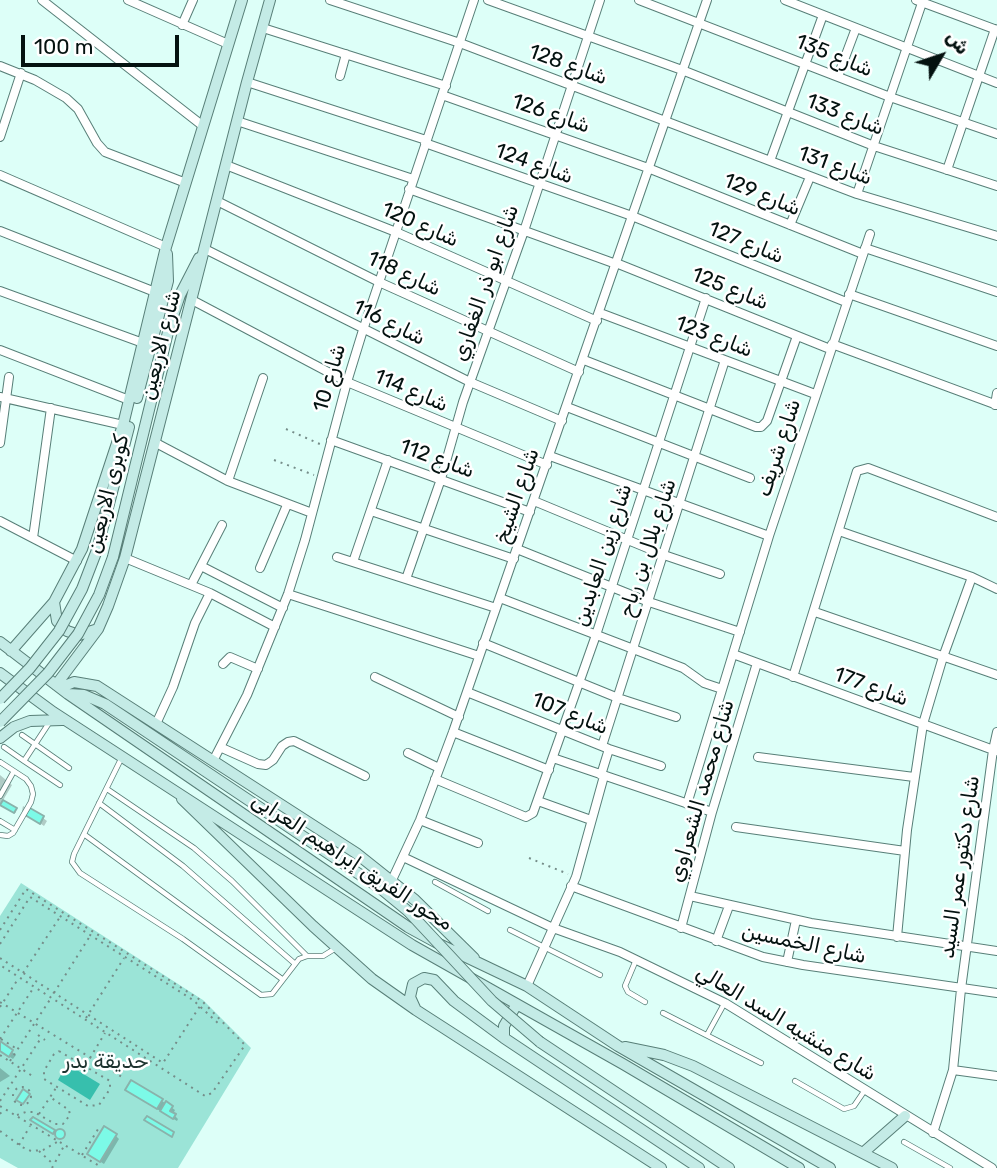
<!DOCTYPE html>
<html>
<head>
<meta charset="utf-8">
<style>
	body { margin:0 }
	#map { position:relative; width:997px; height:1168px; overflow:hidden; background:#ddfff8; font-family:Rubik,"Noto Naskh Arabic",sans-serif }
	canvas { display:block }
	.north { position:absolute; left:906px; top:21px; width:70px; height:70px; -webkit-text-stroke:5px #fff; paint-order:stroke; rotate:51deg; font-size:19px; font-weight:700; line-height:28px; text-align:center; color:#041210 }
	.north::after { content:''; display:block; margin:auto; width:24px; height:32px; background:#041210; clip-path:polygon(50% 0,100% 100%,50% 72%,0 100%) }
	.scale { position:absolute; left:21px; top:35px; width:158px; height:32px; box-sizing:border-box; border:4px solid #041210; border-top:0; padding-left:9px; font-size:21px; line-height:24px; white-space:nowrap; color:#041210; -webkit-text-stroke:5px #fff; paint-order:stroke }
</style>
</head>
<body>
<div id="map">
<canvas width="997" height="1168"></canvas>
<div class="north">ش</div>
<div class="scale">100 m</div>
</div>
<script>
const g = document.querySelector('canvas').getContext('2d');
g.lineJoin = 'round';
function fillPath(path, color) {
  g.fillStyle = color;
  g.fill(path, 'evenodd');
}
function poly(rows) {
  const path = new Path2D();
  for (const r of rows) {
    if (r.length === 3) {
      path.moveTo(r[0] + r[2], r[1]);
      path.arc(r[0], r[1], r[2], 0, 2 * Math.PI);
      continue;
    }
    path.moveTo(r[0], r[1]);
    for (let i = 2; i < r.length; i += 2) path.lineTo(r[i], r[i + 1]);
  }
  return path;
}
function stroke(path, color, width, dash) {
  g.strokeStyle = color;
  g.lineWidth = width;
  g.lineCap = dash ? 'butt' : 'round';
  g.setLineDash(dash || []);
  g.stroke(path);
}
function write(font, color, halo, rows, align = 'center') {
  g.font = font + ' Rubik,"Noto Naskh Arabic",sans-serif';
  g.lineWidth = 5;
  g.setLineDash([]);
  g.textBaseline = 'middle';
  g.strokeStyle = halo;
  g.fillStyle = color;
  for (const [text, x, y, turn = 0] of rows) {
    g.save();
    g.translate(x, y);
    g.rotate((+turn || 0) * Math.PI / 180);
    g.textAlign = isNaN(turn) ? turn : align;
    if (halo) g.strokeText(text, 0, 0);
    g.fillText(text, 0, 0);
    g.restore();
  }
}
const green = poly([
	[21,883,203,1000,251,1048,178,1168,18,1168,0,1158,0,916]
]);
const water = poly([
	[67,1064,100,1084,90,1100,58,1080]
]);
const shadow = poly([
	[0,775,12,785,2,802,16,809,16,813,1,804,0,806],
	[23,806,43,818,47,821,44,826,22,811],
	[0,1043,16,1055,13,1059,0,1051],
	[0,1068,10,1076,0,1082],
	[130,1093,162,1101,175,1110,173,1114,178,1119,177,1121],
	[61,1135,4],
	[116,1136,119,1139,104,1164,93,1157]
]);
const building = poly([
	[3,800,17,808,14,813,0,805,3,800],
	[30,808,44,816,40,824,25,815,30,808],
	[0,1041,13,1050,9,1057,0,1051,0,1041],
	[131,1080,163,1099,157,1109,125,1090,131,1080],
	[23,1089,30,1094,23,1104,16,1100,23,1089],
	[166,1101,173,1106,170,1111,176,1114,173,1119,160,1111,166,1101],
	[147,1116,174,1132,172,1137,144,1120,147,1116],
	[33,1117,55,1130,53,1134,30,1120,33,1117],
	[104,1126,117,1134,100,1162,87,1154,104,1126],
	[60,1134,5]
]);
const path = poly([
	[286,429,322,445],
	[274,460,314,475],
	[529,858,568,874],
	[0,930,26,889,202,1001,245,1045,212,1093,205,1096,0,965],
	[0,944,30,897,193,1000,220,1025],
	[0,958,163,1063,200,1006],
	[23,973,60,917],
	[54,993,90,936],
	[0,1002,122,1077],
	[0,1007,18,979],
	[86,1018,124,958],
	[38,1035,45,1040],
	[0,1039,34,987],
	[1,1039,17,1049],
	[59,1051,110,1081,110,1089,99,1105,88,1106,44,1079,44,1071,54,1054,59,1051],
	[0,1055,34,1077],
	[90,1058,105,1033],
	[10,1061,51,998],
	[22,1096,9],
	[0,1101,41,1038],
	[0,1106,101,1167],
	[0,1114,4,1109],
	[39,1114,56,1088],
	[17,1115,26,1112,34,1112,55,1124,63,1124,70,1115,69,1110,50,1097],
	[0,1131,22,1147,31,1151,43,1150,57,1142],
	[19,1145,30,1126],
	[39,1151,53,1164],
	[82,1155,100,1126],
	[52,1168,64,1146]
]);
const lane = poly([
	[49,723,24,761,60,785],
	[22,735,69,768],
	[4,747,24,761],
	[122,757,74,854,72,862,80,873,183,939,261,995,272,994,299,959,307,956,323,956,336,948],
	[0,762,26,779,31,786,33,794,31,802,13,833,8,836,0,835],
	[107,789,194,848,232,881,307,956],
	[0,796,14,771],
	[99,803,183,866,294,963],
	[0,821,15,830],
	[85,835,282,979],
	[435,882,488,911],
	[510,930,600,975],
	[636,960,625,986,628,992,645,1002],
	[663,1013,761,1063],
	[707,1035,724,1004],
	[795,1081,844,1109,854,1106,865,1090],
	[904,1142,950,1168]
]);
const street = poly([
	[42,0,203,126],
	[128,0,228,44],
	[330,0,460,43,857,194,997,236],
	[488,0,682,70,874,146,997,186],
	[639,0,890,97,997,134],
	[785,0,997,83],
	[916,0,997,30],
	[182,25,193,0],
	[263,28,446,86],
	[0,66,35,80,66,98,78,109,97,143,105,152,186,183],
	[340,76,346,54],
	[838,76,856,28],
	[247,82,426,140],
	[442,95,648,168,863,254],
	[237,121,413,179],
	[0,137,21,73],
	[425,143,632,216,846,302],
	[770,161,823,15],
	[226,165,396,232,597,321],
	[947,170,995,29],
	[0,175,166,247],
	[409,189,616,264],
	[857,194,923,0],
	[217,201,379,282,579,372],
	[790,225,810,177],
	[0,231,155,292],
	[865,248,997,292],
	[205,249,470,382,562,421],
	[616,263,830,349],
	[0,291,143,343],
	[849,294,997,346],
	[192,300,347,382,547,465],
	[600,313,815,394],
	[832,344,997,405],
	[0,350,129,400],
	[584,360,756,427,761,427,767,421,797,336],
	[0,397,123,425],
	[995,405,997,393],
	[567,407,750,478],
	[331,440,530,512],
	[0,443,9,377],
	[156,443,228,481,312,513],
	[550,456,769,536],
	[228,481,263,378],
	[534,501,664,555,720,574],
	[371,511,514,559],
	[0,521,77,561],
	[839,531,972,577,997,589],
	[33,538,51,408],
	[517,549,649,602,740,632],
	[337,557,496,608],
	[125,558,210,593,275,627],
	[353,562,388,460],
	[201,566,283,608],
	[260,568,287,505],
	[406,579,441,479,463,402,524,231,600,0],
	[191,585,222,525],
	[288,594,479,656],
	[500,598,683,668,704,683,722,689],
	[815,612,997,675],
	[483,643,618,698,676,717],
	[733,654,996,751],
	[223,664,230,657,258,669],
	[375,677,459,717],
	[793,677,857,471,868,468,997,517],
	[467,692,609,749,661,766],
	[156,724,173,687,195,623,210,593],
	[453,732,549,770],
	[602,746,725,360],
	[222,748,258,764,266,765,273,760,282,746,288,742,294,741,365,776],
	[408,753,439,768],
	[758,757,914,777],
	[553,758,712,812],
	[213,761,247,695,288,594,305,540,347,382,363,330,474,0],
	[601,775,609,749],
	[435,779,526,817,533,813,596,635,706,298],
	[538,801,591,820],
	[687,804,769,536,870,234],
	[420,820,478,843],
	[736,827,905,851],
	[403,857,553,928,620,952,725,1003,992,1168],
	[392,880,420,820,453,732,707,0],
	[571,886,763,957,803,965,997,993],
	[690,896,811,923,997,951],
	[681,928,712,812,757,663],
	[897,937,907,830,923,724,943,657,972,577],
	[716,941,729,906],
	[787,962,796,920],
	[527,986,576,877,604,776],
	[953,1070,997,1076],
	[933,1133,953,1070,961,989,993,750,997,732]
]);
const secondary = poly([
	[137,398,168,281,167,254],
	[97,550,129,427],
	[113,557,169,328,180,295,199,258],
	[54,602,57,621,67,631,79,635,98,629],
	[0,642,68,694,408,927,441,945,527,986,618,1046,830,1168],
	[11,651,54,602,82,549,123,425,166,247,242,0],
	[0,673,53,712,412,945,623,1064,799,1168],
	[56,685,98,629,108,606,125,558,247,82,270,0],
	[60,688,74,682,97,686,356,853,415,900,474,958],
	[69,694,84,695,105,704,380,888,409,912],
	[0,738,14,727,30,721,62,720],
	[182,799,313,926,372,979,416,1010,661,1168],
	[415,1008,410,997,413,984,424,978,434,980,454,1001,504,1038,699,1168],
	[504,1038,504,1026,514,1009],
	[540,1042,729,1168],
	[625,1047,664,1055,693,1066,892,1168],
	[864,1152,905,1116]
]);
const secondaryBridge = poly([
	[0,699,30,668,59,631,82,589,97,550],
	[0,722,48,673,78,634,99,595,113,557],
	[409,912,492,1001,540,1042]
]);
const streetNames = [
	["شارع 135",834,56,22],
	["شارع 128",568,65,20],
	["شارع 126",551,114,19],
	["شارع 133",845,115,21],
	["شارع 124",534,164,20],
	["شارع 131",835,166,20],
	["شارع 129",762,195,22],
	["شارع 120",420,225,24],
	["شارع 127",746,243,22],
	["شارع 118",404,274,25],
	["شارع ابو ذر الغفاري",486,283,-71],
	["شارع 125",730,289,22],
	["شارع 116",389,323,26],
	["شارع 123",714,337,21],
	["شارع الاربعين",161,345,-76],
	["شارع 10",330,378,-74],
	["شارع 114",411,391,23],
	["شارع شريف",779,448,-72],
	["شارع 112",437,459,20],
	["كوبرى الاربعين",108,494,-76],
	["شارع الشيخ",517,496,-71],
	["شارع بلال بن رباح",648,548,-72],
	["شارع زين العابدين",603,555,-72],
	["شارع 177",871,687,20],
	["شارع 107",570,714,22],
	["شارع محمد الشعراوي",702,791,-74],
	["محور الفريق إبراهيم العرابى",352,862,33],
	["شارع دكتور عمر السيد",960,867,-82],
	["شارع الخمسين",804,944,12],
	["شارع منشيه السد العالي",786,1023,31]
];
const parkNames = [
	["حديقة بدر",106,1062]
];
fillPath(green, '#9be4d7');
fillPath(water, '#37bfad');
fillPath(shadow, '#0003');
fillPath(building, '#7cfae7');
stroke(building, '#8ab2ab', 2);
stroke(lane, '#587f78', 6);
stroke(street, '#587f78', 10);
stroke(secondary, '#587f78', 12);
stroke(path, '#758d89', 2, [2, 5]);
stroke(lane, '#fff', 4.5);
stroke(street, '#fff', 8);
stroke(secondary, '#c4ebe6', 10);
stroke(secondaryBridge, '#587f78', 12, []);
stroke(secondaryBridge, '#c4ebe6', 10);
write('21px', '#041210', '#fff', streetNames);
write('21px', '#1d332f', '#fff', parkNames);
</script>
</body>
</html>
